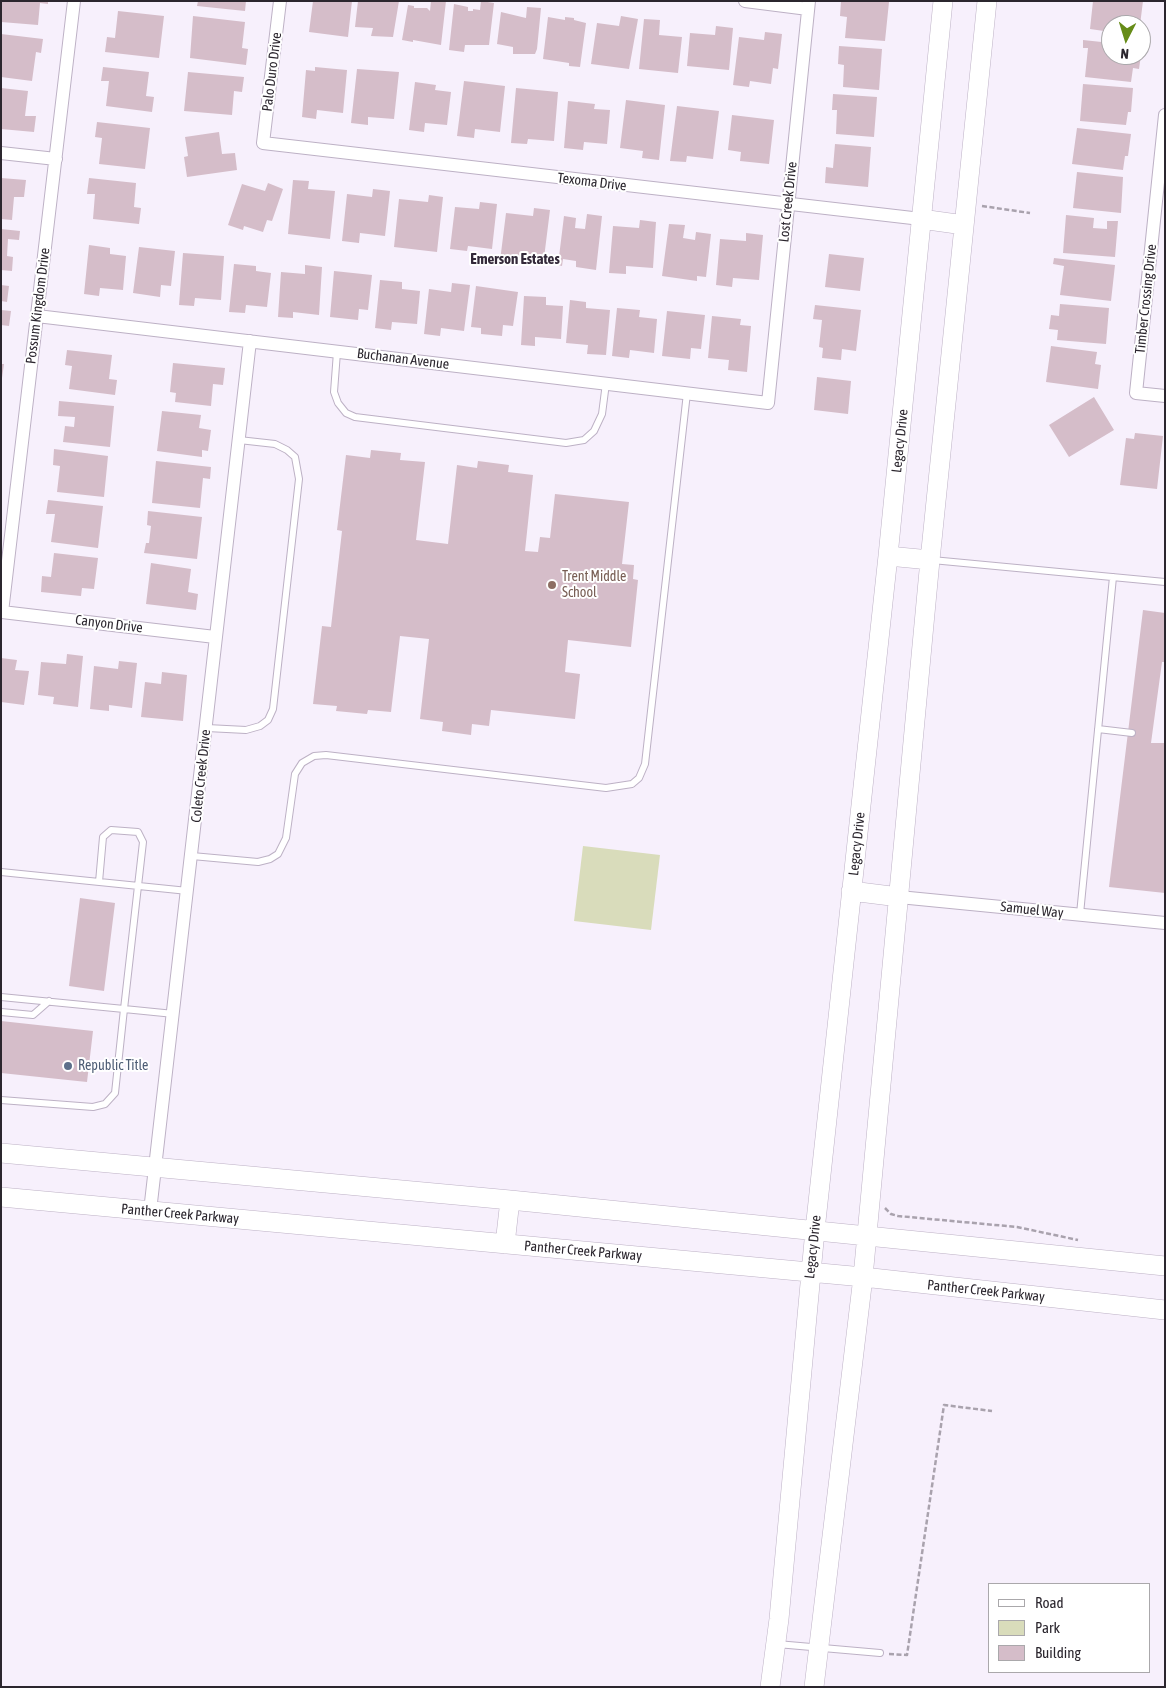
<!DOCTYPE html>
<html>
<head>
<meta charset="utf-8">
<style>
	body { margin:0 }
	#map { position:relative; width:1166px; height:1688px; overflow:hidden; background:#f7f0fc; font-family:"Asap Condensed",sans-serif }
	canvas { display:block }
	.frame { position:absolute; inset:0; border:2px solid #2b262e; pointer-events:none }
	.legend { position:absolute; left:988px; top:1583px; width:162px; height:90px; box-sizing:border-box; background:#fff; border:1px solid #aaa8ab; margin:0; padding:6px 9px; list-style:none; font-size:15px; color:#2b262e }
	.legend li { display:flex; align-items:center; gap:10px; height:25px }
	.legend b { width:25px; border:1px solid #aaa8ab }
	.north { position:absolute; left:1101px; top:15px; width:50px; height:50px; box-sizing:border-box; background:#fff; border:1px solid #aaa8ab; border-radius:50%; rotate:185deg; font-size:14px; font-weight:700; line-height:20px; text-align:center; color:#2b262e }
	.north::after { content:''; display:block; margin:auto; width:18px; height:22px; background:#668c18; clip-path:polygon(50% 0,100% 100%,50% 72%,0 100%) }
</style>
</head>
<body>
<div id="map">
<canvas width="1166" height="1688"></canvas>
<div class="frame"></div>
<ul class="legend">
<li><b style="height:6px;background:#fff"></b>Road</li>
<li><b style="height:14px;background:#d9dcbb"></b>Park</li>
<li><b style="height:14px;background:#d5bdc9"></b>Building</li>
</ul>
<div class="north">N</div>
</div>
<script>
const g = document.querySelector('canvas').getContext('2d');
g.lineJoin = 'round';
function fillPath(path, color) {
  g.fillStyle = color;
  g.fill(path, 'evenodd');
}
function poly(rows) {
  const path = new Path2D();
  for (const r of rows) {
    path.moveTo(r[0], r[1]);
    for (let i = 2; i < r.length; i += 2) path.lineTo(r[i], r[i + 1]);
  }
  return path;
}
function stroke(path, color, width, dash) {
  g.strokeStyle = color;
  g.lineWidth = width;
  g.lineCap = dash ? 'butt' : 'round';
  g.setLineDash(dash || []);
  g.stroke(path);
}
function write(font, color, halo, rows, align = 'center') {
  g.font = font + ' "Asap Condensed",sans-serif';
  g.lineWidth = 4;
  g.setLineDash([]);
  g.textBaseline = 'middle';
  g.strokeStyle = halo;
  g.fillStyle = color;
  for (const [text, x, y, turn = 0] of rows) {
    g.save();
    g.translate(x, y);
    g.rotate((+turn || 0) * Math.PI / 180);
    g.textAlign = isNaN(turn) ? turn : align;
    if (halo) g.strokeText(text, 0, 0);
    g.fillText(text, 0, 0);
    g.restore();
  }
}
const green = poly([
	[583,846,660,855,651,930,574,921]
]);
const building = poly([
	[1,1,48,1,48,4,40,3,38,25,1,22],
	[198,1,246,1,245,11,197,6],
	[313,1,352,1,348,37,309,32],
	[358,1,399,1,393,37,371,36,373,28,355,27],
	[431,1,446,1,441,45,413,40,413,42,402,40,408,5,414,6,414,8,427,8,430,11],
	[481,1,494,3,489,45,465,45,464,52,449,50,454,4,468,7,468,11,473,11,473,9,480,10],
	[841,1,889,2,885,41,845,38,847,17,840,16],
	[1093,1,1143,1,1140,25,1111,25,1111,32,1090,29],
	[527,7,541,8,537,49,535,54,513,54,513,47,497,44,501,12,526,18],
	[118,11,164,16,159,58,105,52,107,37,115,38],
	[193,16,245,22,242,48,248,49,246,65,190,58],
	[621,16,638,19,629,69,591,64,597,23,619,26],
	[548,17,565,20,565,17,574,18,574,20,586,23,580,67,569,66,569,63,543,59],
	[644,19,660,20,659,35,682,37,678,73,639,69],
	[716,26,733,28,729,70,687,66,690,33,715,35],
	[765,32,782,34,778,69,773,68,771,84,750,81,749,87,733,85,739,37,764,40],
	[1,34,43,39,41,53,36,52,32,81,1,77],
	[1083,40,1111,43,1111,55,1141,55,1139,69,1133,68,1131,82,1085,77,1088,48,1083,48],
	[839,46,882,49,879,90,843,87,844,65,838,64],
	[103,67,149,72,146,96,154,97,152,112,106,106,109,81,101,81],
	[315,67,347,70,343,113,317,110,316,119,302,117,306,70,315,71],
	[357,69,399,72,394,119,368,117,368,125,351,123],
	[188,72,244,77,242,92,234,91,232,115,184,111],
	[464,81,505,86,500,132,475,129,474,138,457,136],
	[415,82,436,85,435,90,451,92,447,125,425,123,424,132,409,130],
	[1083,84,1133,88,1131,112,1128,112,1126,125,1080,121],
	[1,88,28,91,25,116,36,116,34,132,1,129],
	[516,88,558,92,554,141,528,139,527,144,511,143],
	[833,94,877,97,874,137,836,134,837,110,832,110],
	[626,100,665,105,659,160,642,158,643,151,620,148],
	[568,101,595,104,594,109,610,110,607,144,584,142,583,150,564,148],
	[677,106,719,111,713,159,687,156,686,162,670,161],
	[732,115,774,120,769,164,740,161,741,152,728,150],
	[97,122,150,128,145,169,99,164,102,138,95,137],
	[1077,128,1131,134,1128,156,1125,156,1123,170,1072,164],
	[219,132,222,154,235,153,237,170,187,177,184,157,188,156,185,137],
	[835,144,871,147,868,187,825,183,826,167,833,168],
	[1077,172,1123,177,1121,213,1073,208],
	[1,178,26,180,24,197,14,197,12,220,1,219],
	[89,178,136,183,134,207,141,208,139,224,93,219,95,194,87,194],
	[293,180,309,181,308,189,335,191,330,239,288,234],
	[268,183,283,189,272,221,267,220,263,232,244,226,243,230,228,225,242,184,265,191],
	[373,189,390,191,385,236,360,233,359,243,342,241,347,194,372,197],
	[429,195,443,197,437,252,394,247,399,199,428,202],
	[480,202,497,204,492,249,468,246,467,251,450,249,455,207,479,209],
	[534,208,550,210,543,266,500,261,506,213,533,216],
	[587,214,602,216,596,270,576,267,576,261,563,259,562,266,558,265,564,216,576,218,575,228,585,229],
	[1066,215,1094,218,1093,228,1107,229,1107,221,1118,221,1115,257,1063,253],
	[640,220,656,222,653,268,626,266,626,274,609,273,613,226,639,228],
	[669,224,685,225,683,238,695,240,696,232,711,234,706,277,697,276,697,281,662,276],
	[1,229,20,231,19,240,8,239,7,256,13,257,12,271,1,270],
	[746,233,763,235,759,280,733,278,732,287,716,285,720,239,746,241],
	[89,245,110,248,110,254,126,256,123,290,100,288,99,296,84,294],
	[139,247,175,251,171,286,161,285,160,297,133,293],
	[183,253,224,256,221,300,195,298,194,306,179,305],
	[829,254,864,258,860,291,825,287],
	[1054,258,1115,265,1111,301,1060,295,1064,266,1053,264],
	[234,264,256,266,256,271,271,273,267,307,246,305,245,313,229,312],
	[305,265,322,267,319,315,293,312,293,318,278,317,281,272,305,274],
	[334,271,372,275,368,310,359,309,358,320,330,317],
	[380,280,402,282,402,289,420,291,417,324,392,322,391,330,375,328],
	[452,283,470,285,464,331,441,328,440,336,424,334,429,289,451,292],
	[1,285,9,286,7,302,1,301],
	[476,286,518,292,513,326,503,325,502,336,481,334,481,328,471,327],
	[524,296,546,297,546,305,563,306,561,339,535,337,535,346,521,345],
	[570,300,586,302,586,308,610,310,606,355,587,354,588,345,566,343],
	[1060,304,1109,308,1106,344,1057,340,1058,330,1049,329,1051,315,1059,316],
	[815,305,861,310,856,351,842,349,841,360,822,358,823,348,819,347,822,320,813,319],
	[617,308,640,310,639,317,657,319,654,353,630,350,629,358,612,356],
	[1,310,11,311,9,326,1,325],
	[667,311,705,315,701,349,691,348,690,359,662,356],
	[712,316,741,319,740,325,751,326,747,372,728,370,729,360,708,358],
	[1051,346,1097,352,1095,364,1101,365,1098,389,1046,382],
	[67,350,112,355,109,379,117,380,115,395,69,389,72,366,65,365],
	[173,363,225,368,223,385,213,384,211,406,175,402,176,393,170,392],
	[1,364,4,364,2,378,1,377],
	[817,377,851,381,848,414,814,410],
	[1094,397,1114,430,1069,457,1049,425],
	[59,401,114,406,110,447,63,442,65,426,74,427,75,417,58,416],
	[162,411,201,415,199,428,211,430,208,451,202,450,202,457,157,451],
	[1135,433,1163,436,1157,489,1120,485,1126,438,1134,439],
	[54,449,108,456,104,497,57,492,60,466,53,465],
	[371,450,401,453,400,460,425,462,416,540,448,544,457,465,477,468,478,461,509,465,508,472,533,475,525,551,538,552,540,537,550,538,555,494,629,502,622,564,634,565,633,579,638,580,631,647,568,640,565,672,580,674,575,719,491,710,489,726,472,724,471,735,442,731,443,722,420,719,429,639,400,636,391,712,368,710,367,714,336,711,337,706,313,704,322,626,331,627,342,531,337,530,346,455,370,458],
	[156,461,211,467,210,479,203,478,200,508,152,503],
	[48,500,103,506,98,548,51,542,55,514,46,514],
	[148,511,202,517,197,559,144,553,146,543,149,543,151,526,147,525],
	[54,553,98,558,94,589,82,588,81,596,41,592,42,576,51,577],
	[151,563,191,569,188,592,198,594,196,610,146,604],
	[1143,610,1165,613,1165,662,1162,662,1151,743,1165,743,1165,893,1109,887],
	[67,654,83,656,78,707,53,704,54,697,38,695,41,662,66,664],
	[1,658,17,660,15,670,29,671,24,705,1,702],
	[119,661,137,663,132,708,109,705,109,711,90,709,94,666,118,669],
	[162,672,187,675,183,721,141,717,145,682,161,684],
	[80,898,115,903,104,991,69,986],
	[1,1021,93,1031,87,1082,1,1073]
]);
const path = poly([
	[982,206,1030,213],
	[885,1208,891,1214,898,1216,1017,1227,1078,1240],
	[889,1654,907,1655,944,1405,992,1411]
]);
const lane = poly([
	[337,352,334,392,338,403,346,413,355,417,566,443,584,440,594,431,602,414,606,383],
	[932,560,1165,582],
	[207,728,246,730,260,726,268,720,273,709,299,479,295,457,287,450,275,444,239,440],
	[1098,729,1132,733],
	[192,856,258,862,270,859,278,854,286,838,295,774,302,763,314,756,326,755,606,788,632,784,639,778,645,764,687,393],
	[1,872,188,891],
	[1080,914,1113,577],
	[1,997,124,1009,143,842,138,832,111,830,103,837,99,882],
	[1,1012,33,1015,49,1001],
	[1,1100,93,1107,105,1104,115,1093,124,1009,174,1014],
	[777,1644,880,1653]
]);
const street = poly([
	[74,1,2,612,215,637],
	[280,1,263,143,921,219],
	[745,1,808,9],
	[1165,115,1136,393,1165,396],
	[1,153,56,159],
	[37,316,768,403,809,1],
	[899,897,1165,923],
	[150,1211,250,341]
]);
const secondary = poly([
	[921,219,964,225],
	[888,556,930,560],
	[851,891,899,897],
	[1,1153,510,1200,1165,1266],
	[1,1197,863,1277,1165,1310],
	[505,1244,510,1200],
	[770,1687,779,1619,815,1230,888,556,943,1],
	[814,1687,863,1277,930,560,987,1]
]);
const markers = [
	[552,585,5,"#8d6e63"],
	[68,1066,5,"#5c6f8a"]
];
const streetNames = [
	["Palo Duro Drive",272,72,-83],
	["Texoma Drive",592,182,7],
	["Lost Creek Drive",788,202,-84],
	["Timber Crossing Drive",1146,299,-84],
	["Possum Kingdom Drive",38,306,-83],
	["Buchanan Avenue",403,359,7],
	["Legacy Drive",900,441,-84],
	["Canyon Drive",109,624,7],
	["Coleto Creek Drive",201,776,-84],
	["Legacy Drive",857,844,-84],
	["Samuel Way",1032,910,6],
	["Panther Creek Parkway",180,1214,5],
	["Legacy Drive",813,1247,-84],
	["Panther Creek Parkway",583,1251,5],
	["Panther Creek Parkway",986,1291,6]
];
const educationNames = [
	["Trent Middle",562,577],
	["School",562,593]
];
const serviceNames = [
	["Republic Title",78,1066]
];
const neighbourhoodNames = [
	["Emerson Estates",515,259]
];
fillPath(green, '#d9dcbb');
fillPath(building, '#d5bdc9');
stroke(lane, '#bdb1c5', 8);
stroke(street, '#bdb1c5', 14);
stroke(secondary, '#bdb1c5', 20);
stroke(path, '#a9a2ad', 2.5, [5, 2.5]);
stroke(lane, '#fff', 6);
stroke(street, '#fff', 12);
stroke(secondary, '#fff', 19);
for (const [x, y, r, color] of markers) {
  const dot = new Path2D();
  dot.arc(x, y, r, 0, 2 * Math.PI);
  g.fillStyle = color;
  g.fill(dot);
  stroke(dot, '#fff', 2);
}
write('14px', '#2b262e', '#fff', streetNames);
write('14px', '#785e54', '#fff', educationNames, 'left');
write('14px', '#4e5e75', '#fff', serviceNames, 'left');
write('bold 15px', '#332939', '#fff', neighbourhoodNames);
</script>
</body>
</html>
